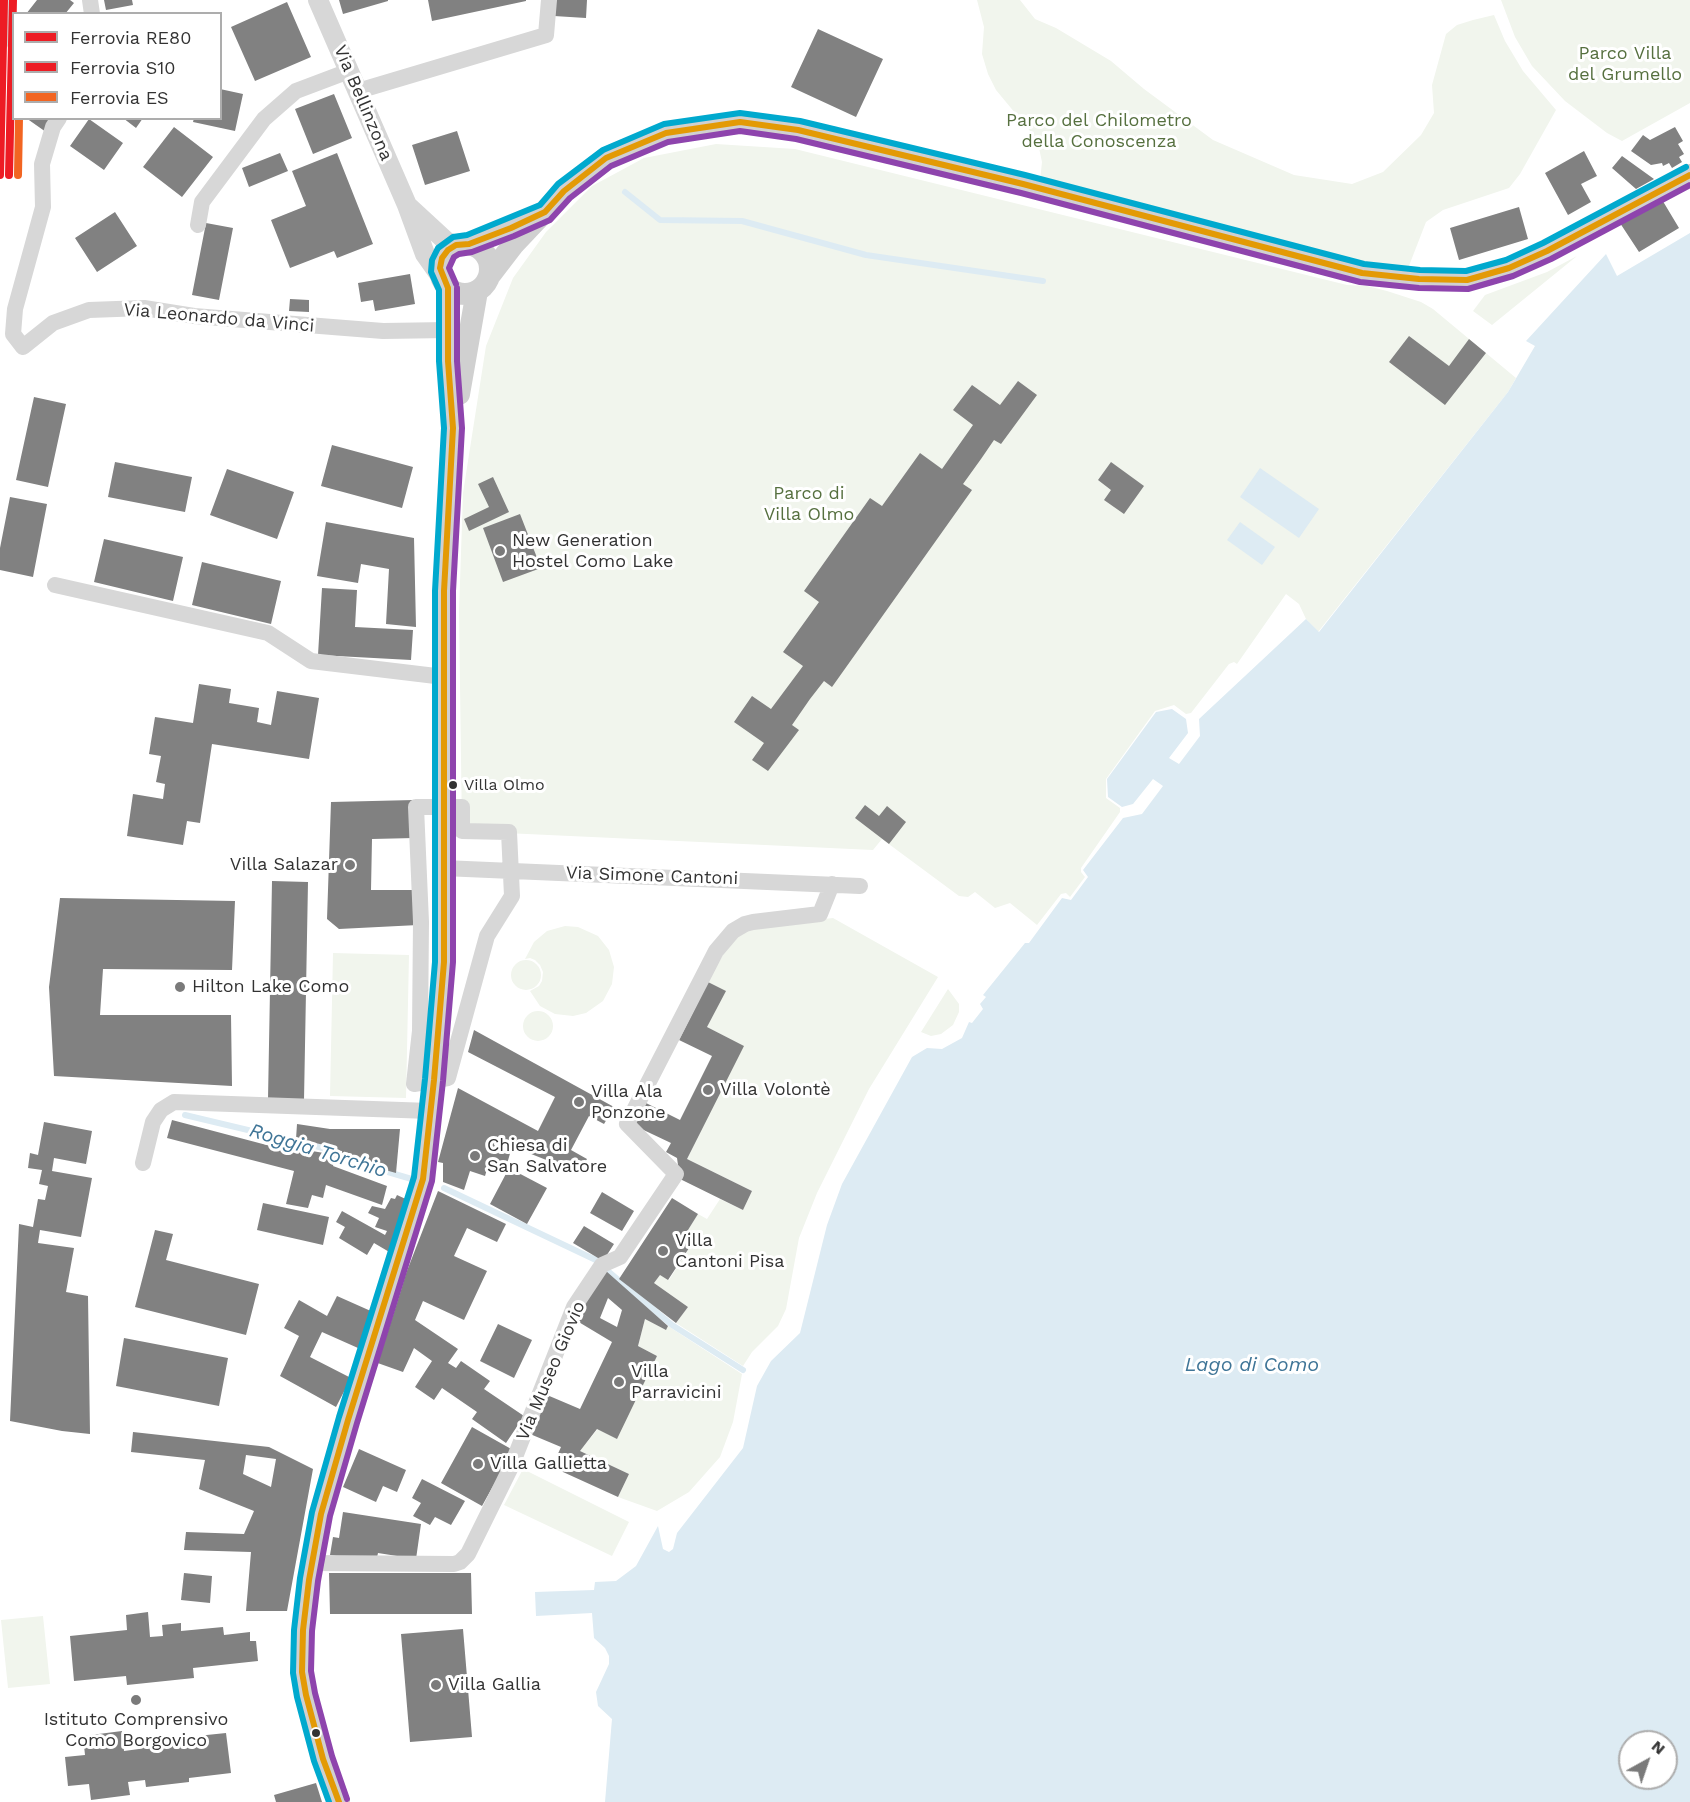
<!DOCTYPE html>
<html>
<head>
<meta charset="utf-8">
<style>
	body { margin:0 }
	#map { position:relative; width:1690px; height:1802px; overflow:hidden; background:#fff; font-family:"Work Sans",sans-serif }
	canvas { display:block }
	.legend { position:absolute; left:12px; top:12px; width:210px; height:108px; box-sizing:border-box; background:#fff; border:2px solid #adadad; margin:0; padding:8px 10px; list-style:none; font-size:18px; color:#333 }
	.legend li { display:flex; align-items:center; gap:12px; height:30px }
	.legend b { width:30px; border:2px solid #adadad }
	.north { position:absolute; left:1618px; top:1730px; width:60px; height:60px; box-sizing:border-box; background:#fff; border:2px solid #adadad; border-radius:50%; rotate:40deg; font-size:16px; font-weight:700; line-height:24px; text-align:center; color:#333 }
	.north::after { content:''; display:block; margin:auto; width:21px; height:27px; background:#7a7a7a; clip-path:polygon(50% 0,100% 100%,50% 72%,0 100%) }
</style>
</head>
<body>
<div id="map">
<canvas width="1690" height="1802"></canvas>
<ul class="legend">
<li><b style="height:8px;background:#ed1c24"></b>Ferrovia RE80</li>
<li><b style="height:8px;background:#ed1c24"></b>Ferrovia S10</li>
<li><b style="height:8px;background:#f26522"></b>Ferrovia ES</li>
</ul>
<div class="north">N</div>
</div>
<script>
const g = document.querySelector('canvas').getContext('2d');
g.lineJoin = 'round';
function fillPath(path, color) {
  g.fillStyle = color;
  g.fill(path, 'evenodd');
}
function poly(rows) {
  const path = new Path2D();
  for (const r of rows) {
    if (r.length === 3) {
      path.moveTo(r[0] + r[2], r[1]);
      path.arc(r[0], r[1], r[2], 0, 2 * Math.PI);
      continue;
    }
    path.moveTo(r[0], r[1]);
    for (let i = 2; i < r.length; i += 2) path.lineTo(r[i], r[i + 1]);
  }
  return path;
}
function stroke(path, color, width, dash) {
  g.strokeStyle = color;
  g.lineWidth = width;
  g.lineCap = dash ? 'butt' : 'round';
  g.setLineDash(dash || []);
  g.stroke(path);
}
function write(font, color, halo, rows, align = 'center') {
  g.font = font + ' "Work Sans",sans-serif';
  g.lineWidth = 6;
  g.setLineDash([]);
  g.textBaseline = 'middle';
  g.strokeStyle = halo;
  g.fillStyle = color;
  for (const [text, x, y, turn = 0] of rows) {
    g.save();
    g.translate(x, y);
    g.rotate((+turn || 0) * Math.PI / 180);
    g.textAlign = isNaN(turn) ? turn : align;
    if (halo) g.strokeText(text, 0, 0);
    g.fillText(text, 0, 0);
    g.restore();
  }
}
const green = poly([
	[977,0,1020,0,1035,19,1056,28,1111,61,1144,89,1213,140,1294,175,1352,184,1383,172,1421,135,1434,113,1432,85,1446,34,1457,25,1473,20,1494,15,1505,41,1523,71,1556,110,1520,174,1509,188,1443,210,1426,222,1407,271,1364,267,1040,181,1042,162,1039,148,1030,131,996,90,988,74,982,54,984,27],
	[1501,0,1690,0,1690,103,1622,141,1607,133,1565,101,1532,66,1515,37],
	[716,144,795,149,1347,285,1367,286,1387,291,1421,302,1433,309,1516,378,1508,392,1318,632,1306,619,1299,604,1286,594,1237,664,1234,662,1229,664,1191,713,1186,714,1174,705,1155,711,1106,779,1106,798,1120,808,1120,812,1081,868,1081,872,1085,877,1070,897,1066,893,1061,894,1037,925,1010,903,995,908,975,892,968,897,959,896,882,839,873,850,462,831,459,612,463,493,486,346,513,278,546,232,592,186,644,158],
	[1577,256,1492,325,1473,311,1485,295,1547,272],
	[833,918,938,977,869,1089,817,1193,799,1238,786,1309,778,1326,752,1352,743,1366,676,1323,688,1307,654,1283,660,1275,669,1280,697,1236,688,1230,698,1214,707,1219,720,1199,743,1210,752,1191,687,1159,743,1046,707,1027,725,991,708,982,730,942,754,927],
	[565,926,578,927,598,936,609,950,614,967,612,984,603,1001,586,1013,573,1016,555,1014,540,1006,530,991,539,986,542,981,543,972,540,965,535,960,530,958,525,959,534,942,547,931],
	[333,953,409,955,406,1098,330,1096],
	[526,975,15],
	[948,989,959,1004,959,1012,953,1025,941,1034,931,1036,921,1032],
	[538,1026,15],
	[645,1319,665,1329,668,1326,742,1374,733,1422,720,1457,689,1492,657,1511,618,1497,629,1474,580,1451,657,1356,638,1346],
	[523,1469,629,1522,612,1556,504,1505],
	[43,1616,50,1684,8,1688,1,1620]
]);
const water = poly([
	[1690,233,1690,1802,605,1802,612,1719,598,1706,596,1692,609,1664,609,1656,605,1648,594,1638,592,1613,536,1616,535,1592,594,1590,595,1582,616,1581,636,1566,658,1526,663,1549,669,1552,673,1549,677,1533,743,1448,757,1386,771,1361,800,1333,827,1225,842,1184,912,1057,927,1048,942,1049,962,1038,969,1022,972,1023,983,1009,980,1004,986,997,983,995,1025,943,1029,943,1062,898,1071,900,1088,877,1083,870,1123,818,1142,814,1163,786,1153,779,1133,804,1122,807,1108,797,1107,779,1156,712,1172,709,1186,719,1188,733,1169,758,1179,764,1200,736,1199,719,1306,619,1319,632,1508,392,1535,346,1526,341,1606,254,1617,276],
	[1630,1742,1666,1742,1666,1778,1630,1778],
	[1260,468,1319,509,1299,538,1240,497],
	[1240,522,1275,547,1262,565,1227,540]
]);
const stream = poly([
	[625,192,660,220,742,221,866,255,1043,281],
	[185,1115,319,1147,337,1154,337,1157,415,1180],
	[444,1188,600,1262],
	[609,1272,672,1325,743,1370]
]);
const building = poly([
	[37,0,70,0,74,3,65,14,26,14],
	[104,0,132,0,133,5,106,10],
	[339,0,388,0,388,1,343,14],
	[428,0,526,0,526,1,432,21],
	[556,0,587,0,586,18,554,16],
	[287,2,311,57,255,81,231,27],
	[818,29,883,59,856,117,791,87],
	[220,89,243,94,235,131,193,122,194,118,220,118],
	[334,94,352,138,313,154,295,109],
	[26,118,56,118,46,132],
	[123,118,143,118,136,128],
	[89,119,123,143,104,170,70,146],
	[174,127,213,157,182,197,143,167],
	[1675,127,1683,141,1678,144,1684,154,1679,157,1682,162,1672,168,1669,163,1663,166,1662,163,1651,165,1631,151,1643,135,1650,140],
	[457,131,470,171,425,185,412,145],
	[1584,151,1597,176,1581,184,1591,202,1568,215,1545,173],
	[280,153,288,171,249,187,242,168],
	[337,153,373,244,337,258,334,251,290,268,271,220,306,206,292,171],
	[1622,156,1654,179,1636,189,1612,168],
	[1661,198,1679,228,1639,252,1620,223],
	[1519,207,1528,239,1459,260,1450,228],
	[115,212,137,246,97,272,75,238],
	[206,223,233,228,219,300,192,295],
	[410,274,415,304,375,311,373,300,361,302,358,283],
	[290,299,309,300,309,312,289,311],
	[1409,336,1449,366,1469,339,1486,353,1445,405,1389,362],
	[1018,381,1037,395,1001,444,994,440,981,459,963,484,972,490,832,687,824,681,810,699,792,725,799,730,768,771,752,760,764,743,734,722,752,696,771,709,803,666,783,652,819,602,804,591,870,498,882,506,920,453,942,469,973,425,953,410,972,385,1000,405],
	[34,397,66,404,48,487,16,480],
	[332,445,413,467,402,508,321,486],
	[115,462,192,477,185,512,108,497],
	[1111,462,1144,486,1124,514,1104,500,1111,490,1098,480],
	[227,469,294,492,277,539,210,515],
	[493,477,509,512,469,531,464,519,489,507,478,484],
	[10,497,47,504,33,577,0,570,0,548],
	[520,514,541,568,503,582,483,528],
	[326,522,414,538,416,627,386,624,389,569,361,564,358,583,317,576],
	[104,539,183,557,173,601,94,582],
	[202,562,281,581,271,624,192,605],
	[322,588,357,590,355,627,413,630,411,660,318,655],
	[199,684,231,689,229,703,259,708,257,722,271,725,277,691,319,698,309,759,212,744,200,823,187,821,183,845,127,836,133,794,163,799,165,784,156,782,161,756,149,754,155,717,193,723],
	[414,800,414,838,372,839,371,890,416,890,418,925,339,929,327,919,331,802],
	[865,805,879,816,887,806,906,822,889,844,855,818],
	[272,881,308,882,304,1100,268,1099],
	[60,898,235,901,232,970,103,969,100,1015,231,1015,232,1086,54,1076,49,987],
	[708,982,726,991,707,1027,744,1046,687,1159,752,1191,743,1210,680,1179,677,1158,666,1152,671,1143,633,1125,644,1102,680,1120,712,1056,679,1040],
	[474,1030,614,1107,604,1124,589,1116,571,1150,587,1159,579,1173,496,1140,494,1145,511,1150,505,1171,488,1166,485,1176,470,1171,464,1190,443,1182,443,1163,438,1162,458,1088,538,1131,555,1097,468,1052],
	[172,1120,293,1152,294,1148,336,1155,333,1166,387,1186,382,1205,326,1185,323,1198,312,1195,308,1208,286,1204,294,1171,167,1138],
	[44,1122,92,1131,86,1164,54,1158,52,1171,92,1178,81,1237,40,1230,38,1243,74,1248,66,1292,88,1296,90,1434,62,1431,10,1421,19,1224,33,1227,38,1199,45,1200,48,1186,39,1184,42,1170,28,1168,30,1153,38,1155],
	[297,1124,330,1129,400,1129,396,1173,342,1158,342,1151,334,1150,334,1147,296,1139],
	[509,1168,547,1188,527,1224,490,1204],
	[438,1191,506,1224,497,1242,467,1228,454,1256,487,1271,464,1320,423,1301,415,1320,458,1349,448,1363,456,1368,461,1361,490,1381,484,1389,524,1416,506,1443,472,1419,477,1412,442,1388,434,1400,415,1387,432,1361,414,1348,403,1372,372,1361],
	[602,1192,634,1211,622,1231,590,1213],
	[397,1195,410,1201,391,1253,374,1243,367,1255,339,1238,345,1227,336,1222,342,1211,385,1235,387,1231,375,1227,379,1218,368,1213,372,1206,385,1209,391,1198,395,1199],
	[672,1198,698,1214,688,1230,697,1236,668,1280,660,1275,654,1283,688,1307,676,1323,619,1279],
	[263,1203,329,1217,323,1245,257,1230],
	[584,1226,614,1244,603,1261,573,1243],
	[155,1230,173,1234,166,1260,259,1284,246,1335,135,1307],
	[606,1271,668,1326,666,1330,645,1319,638,1346,657,1356,617,1439,597,1429,580,1451,629,1474,618,1497,552,1467,561,1447,530,1434,547,1395,580,1409,612,1342,577,1321,590,1292],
	[608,1298,622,1310,617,1327,600,1318],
	[337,1296,373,1312,358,1348,322,1332,310,1357,351,1378,336,1407,280,1376,299,1336,284,1328,299,1300,327,1316],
	[498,1324,532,1340,514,1378,480,1361],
	[124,1338,228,1358,219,1406,116,1386],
	[472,1427,513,1450,482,1506,441,1483],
	[133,1432,269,1447,313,1469,287,1611,246,1611,251,1552,184,1550,186,1532,244,1534,254,1511,199,1489,205,1460,131,1452],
	[246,1455,276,1459,271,1487,243,1474],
	[359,1449,406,1470,397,1492,383,1486,376,1502,343,1487],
	[422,1479,465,1501,451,1525,435,1517,430,1525,413,1516,421,1503,412,1498],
	[343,1512,421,1524,416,1559,378,1553,376,1562,330,1555,333,1537,339,1538],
	[184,1573,212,1576,210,1603,181,1600],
	[329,1573,471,1573,472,1614,330,1614],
	[148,1612,150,1637,163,1636,162,1625,181,1623,181,1631,223,1627,224,1635,250,1632,250,1641,256,1641,258,1661,193,1668,194,1678,127,1685,126,1676,74,1681,70,1636,127,1630,126,1615],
	[463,1629,472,1737,410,1742,401,1634],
	[122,1731,124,1751,139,1749,139,1742,226,1733,231,1773,189,1778,189,1782,146,1787,145,1780,128,1782,130,1795,91,1800,89,1784,68,1786,65,1757,85,1755,83,1736],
	[316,1783,322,1802,276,1802,274,1795]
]);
const minor = poly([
	[90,0,92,14],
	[0,44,4,34,7,0],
	[358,91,546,35,549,0],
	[59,118,53,127,42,164,43,207,15,309,13,334,23,347,53,323,89,310,144,308,194,316,383,331,448,330],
	[198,225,202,202,264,119,296,91,349,71],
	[55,585,268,633,311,661,444,677],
	[416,807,462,807,462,831,509,832,512,896,487,936,448,1078,414,1084,420,1031,421,922,416,807],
	[443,868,860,886],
	[143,1163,153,1122,161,1110,174,1102,430,1111],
	[312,1563,454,1564,460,1562,468,1554,511,1467,574,1307,602,1265,620,1257,676,1174,627,1124,716,951,733,931,745,924,753,922,820,914,832,884]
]);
const tertiary = poly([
	[318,0,407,205,425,254,444,281],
	[409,207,447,242,456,245]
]);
const secondary = poly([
	[465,269,25],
	[469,244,533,218],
	[490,275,513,245,564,191,606,158,666,133,740,122,798,130,1023,184,1362,273,1419,279,1467,280,1509,268,1547,251,1690,175],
	[459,394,477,291],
	[339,1802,323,1759,306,1695,302,1672,303,1630,309,1580,321,1514,348,1420,390,1289,423,1179,434,1080,444,962,444,591,453,428,448,361,448,288]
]);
const bus1 = poly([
	[448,288,440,268,442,258,448,250,456,245,469,244,511,228,545,212,564,191,606,158,666,133,740,122,798,130,1023,184,1362,273,1419,279,1467,280,1509,268,1547,251,1690,175],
	[339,1802,323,1759,306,1695,302,1672,303,1630,309,1580,321,1514,348,1420,423,1179,434,1080,444,962,444,591,453,428,448,361,448,288]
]);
const bus2 = poly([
	[456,284,449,268,454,257,459,254,472,252,514,236,550,220,570,198,611,166,668,142,740,131,796,139,1021,193,1360,282,1419,288,1468,289,1513,276,1551,259,1690,185],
	[347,1799,332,1756,315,1693,311,1671,312,1631,318,1581,330,1516,357,1423,432,1181,443,1081,453,962,453,591,462,428,457,361,457,288]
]);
const bus3 = poly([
	[329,1802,314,1761,297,1697,293,1673,294,1630,300,1578,312,1512,339,1417,414,1177,425,1079,435,962,435,591,444,428,439,361,439,290,431,272,432,260,438,248,453,237,467,235,540,205,558,184,603,150,664,124,740,113,800,121,1025,175,1364,264,1420,270,1466,271,1506,260,1543,243,1686,167]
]);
const rail1 = poly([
	[0,175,4,0]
]);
const rail2 = poly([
	[9,175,13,0]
]);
const rail3 = poly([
	[18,175,19,118]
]);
const markers = [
	[500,551,6,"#7a7a7a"],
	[453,785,5,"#333"],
	[350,865,6,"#7a7a7a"],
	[180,987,6,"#7a7a7a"],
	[708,1090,6,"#7a7a7a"],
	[579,1102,6,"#7a7a7a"],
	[475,1156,6,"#7a7a7a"],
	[663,1251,6,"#7a7a7a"],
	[619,1382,6,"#7a7a7a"],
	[478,1464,6,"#7a7a7a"],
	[436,1685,6,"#7a7a7a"],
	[136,1700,6,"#7a7a7a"],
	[316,1733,5,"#333"]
];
const busNames = [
	["Villa Olmo",464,785]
];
const parkNames = [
	["Parco Villa",1625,54],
	["del Grumello",1625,75],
	["Parco del Chilometro",1099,121],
	["della Conoscenza",1099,142],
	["Parco di",809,494],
	["Villa Olmo",809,515]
];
const streetNames = [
	["Via Bellinzona",363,103,67],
	["Via Leonardo da Vinci",219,318,5],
	["Via Simone Cantoni",652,876,2],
	["Via Museo Giovio",551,1371,-67]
];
const poiNames = [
	["New Generation",512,541],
	["Hostel Como Lake",512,562],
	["Villa Salazar",338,865,"right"],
	["Hilton Lake Como",192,987],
	["Villa Volontè",720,1090],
	["Villa Ala",591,1092],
	["Ponzone",591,1113],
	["Chiesa di",487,1146],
	["San Salvatore",487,1167],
	["Villa",675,1241],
	["Cantoni Pisa",675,1262],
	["Villa",631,1372],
	["Parravicini",631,1393],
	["Villa Gallietta",490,1464],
	["Villa Gallia",448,1685],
	["Istituto Comprensivo",136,1720,"center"],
	["Como Borgovico",136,1741,"center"]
];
const waterNames = [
	["Roggia Torchio",318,1151,17],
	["Lago di Como",1252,1365]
];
fillPath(green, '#f1f5ed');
fillPath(water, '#ddebf3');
stroke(stream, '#ddebf3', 6);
fillPath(building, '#818181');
stroke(minor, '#d7d7d7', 16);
stroke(tertiary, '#d7d7d7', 20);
stroke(secondary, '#d0d0d0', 22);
stroke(bus1, '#e39a05', 6);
stroke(bus2, '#8e44ad', 6);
stroke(bus3, '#00a9ce', 6);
stroke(rail1, '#ed1c24', 8);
stroke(rail2, '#ed1c24', 8);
stroke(rail3, '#f26522', 8);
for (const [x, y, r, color] of markers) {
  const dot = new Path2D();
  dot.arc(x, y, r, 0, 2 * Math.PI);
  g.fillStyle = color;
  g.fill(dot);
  stroke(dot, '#fff', 2);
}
write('16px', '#333', '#fff', busNames, 'left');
write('18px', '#56703f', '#fff', parkNames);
write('18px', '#333', '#fff', streetNames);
write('18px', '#333', '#fff', poiNames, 'left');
write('italic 20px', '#3f7597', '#fff', waterNames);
</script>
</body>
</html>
